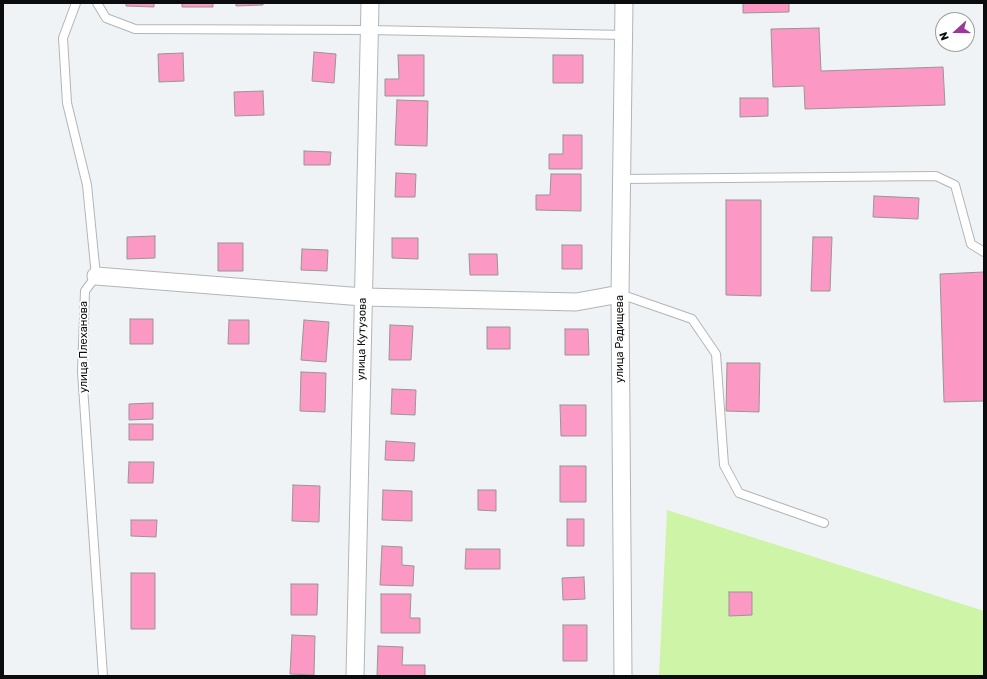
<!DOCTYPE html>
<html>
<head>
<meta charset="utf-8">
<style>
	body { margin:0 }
	#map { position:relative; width:987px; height:679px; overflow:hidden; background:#f0f3f5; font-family:Rubik,sans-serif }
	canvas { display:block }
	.frame { position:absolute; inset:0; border:4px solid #0b0c0d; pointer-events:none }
	.north { position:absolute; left:935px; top:12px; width:40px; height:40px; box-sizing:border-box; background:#fff; border:1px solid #9d9e9e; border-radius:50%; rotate:249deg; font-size:11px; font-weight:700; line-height:16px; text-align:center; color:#0b0c0d }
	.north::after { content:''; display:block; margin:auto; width:14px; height:18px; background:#9d379b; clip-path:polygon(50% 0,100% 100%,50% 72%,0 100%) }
</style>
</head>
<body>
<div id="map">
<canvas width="987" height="679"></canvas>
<div class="frame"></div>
<div class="north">N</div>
</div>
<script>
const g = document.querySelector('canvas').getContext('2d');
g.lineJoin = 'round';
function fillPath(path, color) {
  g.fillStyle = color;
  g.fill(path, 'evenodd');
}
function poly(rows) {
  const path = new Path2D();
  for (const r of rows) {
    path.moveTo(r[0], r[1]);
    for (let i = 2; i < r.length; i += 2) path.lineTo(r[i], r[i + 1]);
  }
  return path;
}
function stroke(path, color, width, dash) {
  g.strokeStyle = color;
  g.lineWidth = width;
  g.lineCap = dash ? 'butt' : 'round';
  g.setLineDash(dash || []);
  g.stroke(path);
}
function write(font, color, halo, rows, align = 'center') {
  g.font = font + ' Rubik,sans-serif';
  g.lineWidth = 3.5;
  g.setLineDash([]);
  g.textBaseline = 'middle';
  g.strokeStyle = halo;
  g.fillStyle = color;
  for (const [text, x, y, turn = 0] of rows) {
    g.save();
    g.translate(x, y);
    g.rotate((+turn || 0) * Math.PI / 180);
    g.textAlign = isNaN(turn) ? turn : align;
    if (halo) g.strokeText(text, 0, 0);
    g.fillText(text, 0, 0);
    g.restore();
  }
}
const green = poly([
	[667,510,984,611,984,676,659,676]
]);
const building = poly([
	[126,3,154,3,154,7,126,6,126,3],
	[182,3,213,3,213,7,182,7,182,3],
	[236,3,263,3,263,5,236,6,236,3],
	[743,3,789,3,789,12,743,13,743,3],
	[819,28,821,71,943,67,945,105,805,109,804,86,773,87,771,29,819,28],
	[314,52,336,54,334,83,312,81,314,52],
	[183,53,184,81,159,82,158,54,183,53],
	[398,55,424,55,424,96,385,96,385,79,399,79,398,55],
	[553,55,583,55,583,83,553,83,553,55],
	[263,91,264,115,235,116,234,92,263,91],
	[740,98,768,98,768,116,740,117,740,98],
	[397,100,428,101,427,146,395,145,397,100],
	[563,135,582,135,582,169,549,169,549,154,563,154,563,135],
	[304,151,331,152,330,165,304,165,304,151],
	[396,173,416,174,415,197,395,197,396,173],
	[551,174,581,174,581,211,536,210,536,195,550,195,551,174],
	[874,196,919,198,918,219,873,217,874,196],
	[726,200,761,200,761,296,726,295,726,200],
	[155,236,155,258,127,259,127,237,155,236],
	[813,237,832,237,830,291,811,291,813,237],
	[392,238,418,238,418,259,392,258,392,238],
	[218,243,243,243,243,271,218,271,218,243],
	[562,245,582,245,582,269,562,269,562,245],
	[302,249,328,250,327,271,301,270,302,249],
	[469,254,497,254,498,275,470,275,469,254],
	[984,272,984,401,944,402,940,274,984,272],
	[130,319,153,319,153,344,130,344,130,319],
	[229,320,249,320,249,344,228,344,229,320],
	[304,320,329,322,326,362,301,360,304,320],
	[390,325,413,326,411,360,389,360,390,325],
	[487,327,510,327,510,349,487,349,487,327],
	[565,329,588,329,589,355,565,355,565,329],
	[727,363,760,363,759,412,726,411,727,363],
	[301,372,326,373,325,412,300,411,301,372],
	[392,389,416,390,415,415,391,414,392,389],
	[153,403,153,419,129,420,129,404,153,403],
	[560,405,586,405,586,436,561,436,560,405],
	[129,424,153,424,153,440,129,440,129,424],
	[386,441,415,443,414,461,385,460,386,441],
	[129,462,154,462,153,483,128,483,129,462],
	[560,466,586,466,586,502,560,502,560,466],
	[293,485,320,486,319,522,292,521,293,485],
	[383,490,412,491,412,521,382,520,383,490],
	[478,490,496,490,496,511,478,510,478,490],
	[567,519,584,519,584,546,567,546,567,519],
	[131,520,157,520,156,537,131,536,131,520],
	[382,546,402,547,402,565,414,566,413,586,380,585,382,546],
	[466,549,500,549,500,569,465,569,466,549],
	[131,573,155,573,155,629,131,629,131,573],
	[584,577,585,599,563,600,562,578,584,577],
	[291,584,318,584,317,615,291,615,291,584],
	[729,592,752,592,752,615,729,616,729,592],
	[381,594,411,594,410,618,420,618,420,633,381,633,381,594],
	[563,625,587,625,587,661,563,661,563,625],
	[292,635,315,636,314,675,290,674,292,635],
	[378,646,403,647,402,665,425,665,425,676,377,676,378,646]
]);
const service = poly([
	[76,3,63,38,67,103,87,185,96,276,85,291,82,372,103,676],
	[97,3,106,18,135,29,369,30,625,35],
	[622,179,936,176,955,185,971,244,984,252],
	[620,294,692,319,716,354,724,465,739,493,824,523]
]);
const minor = poly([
	[96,276,363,297,576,302,620,294],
	[355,676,370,3],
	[623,676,620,294,624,3]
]);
const streetNames = [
	["улица Кутузова",362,339,-89],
	["улица Радищева",620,339,-90],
	["улица Плеханова",84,347,-90]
];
fillPath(green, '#cef4a7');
fillPath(building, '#fb98c3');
stroke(building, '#999596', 1);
stroke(service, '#b2b5b7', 10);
stroke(minor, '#b2b5b7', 19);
stroke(service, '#fff', 8);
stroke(minor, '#fff', 17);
write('11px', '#0b0c0d', '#fff', streetNames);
</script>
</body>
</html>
